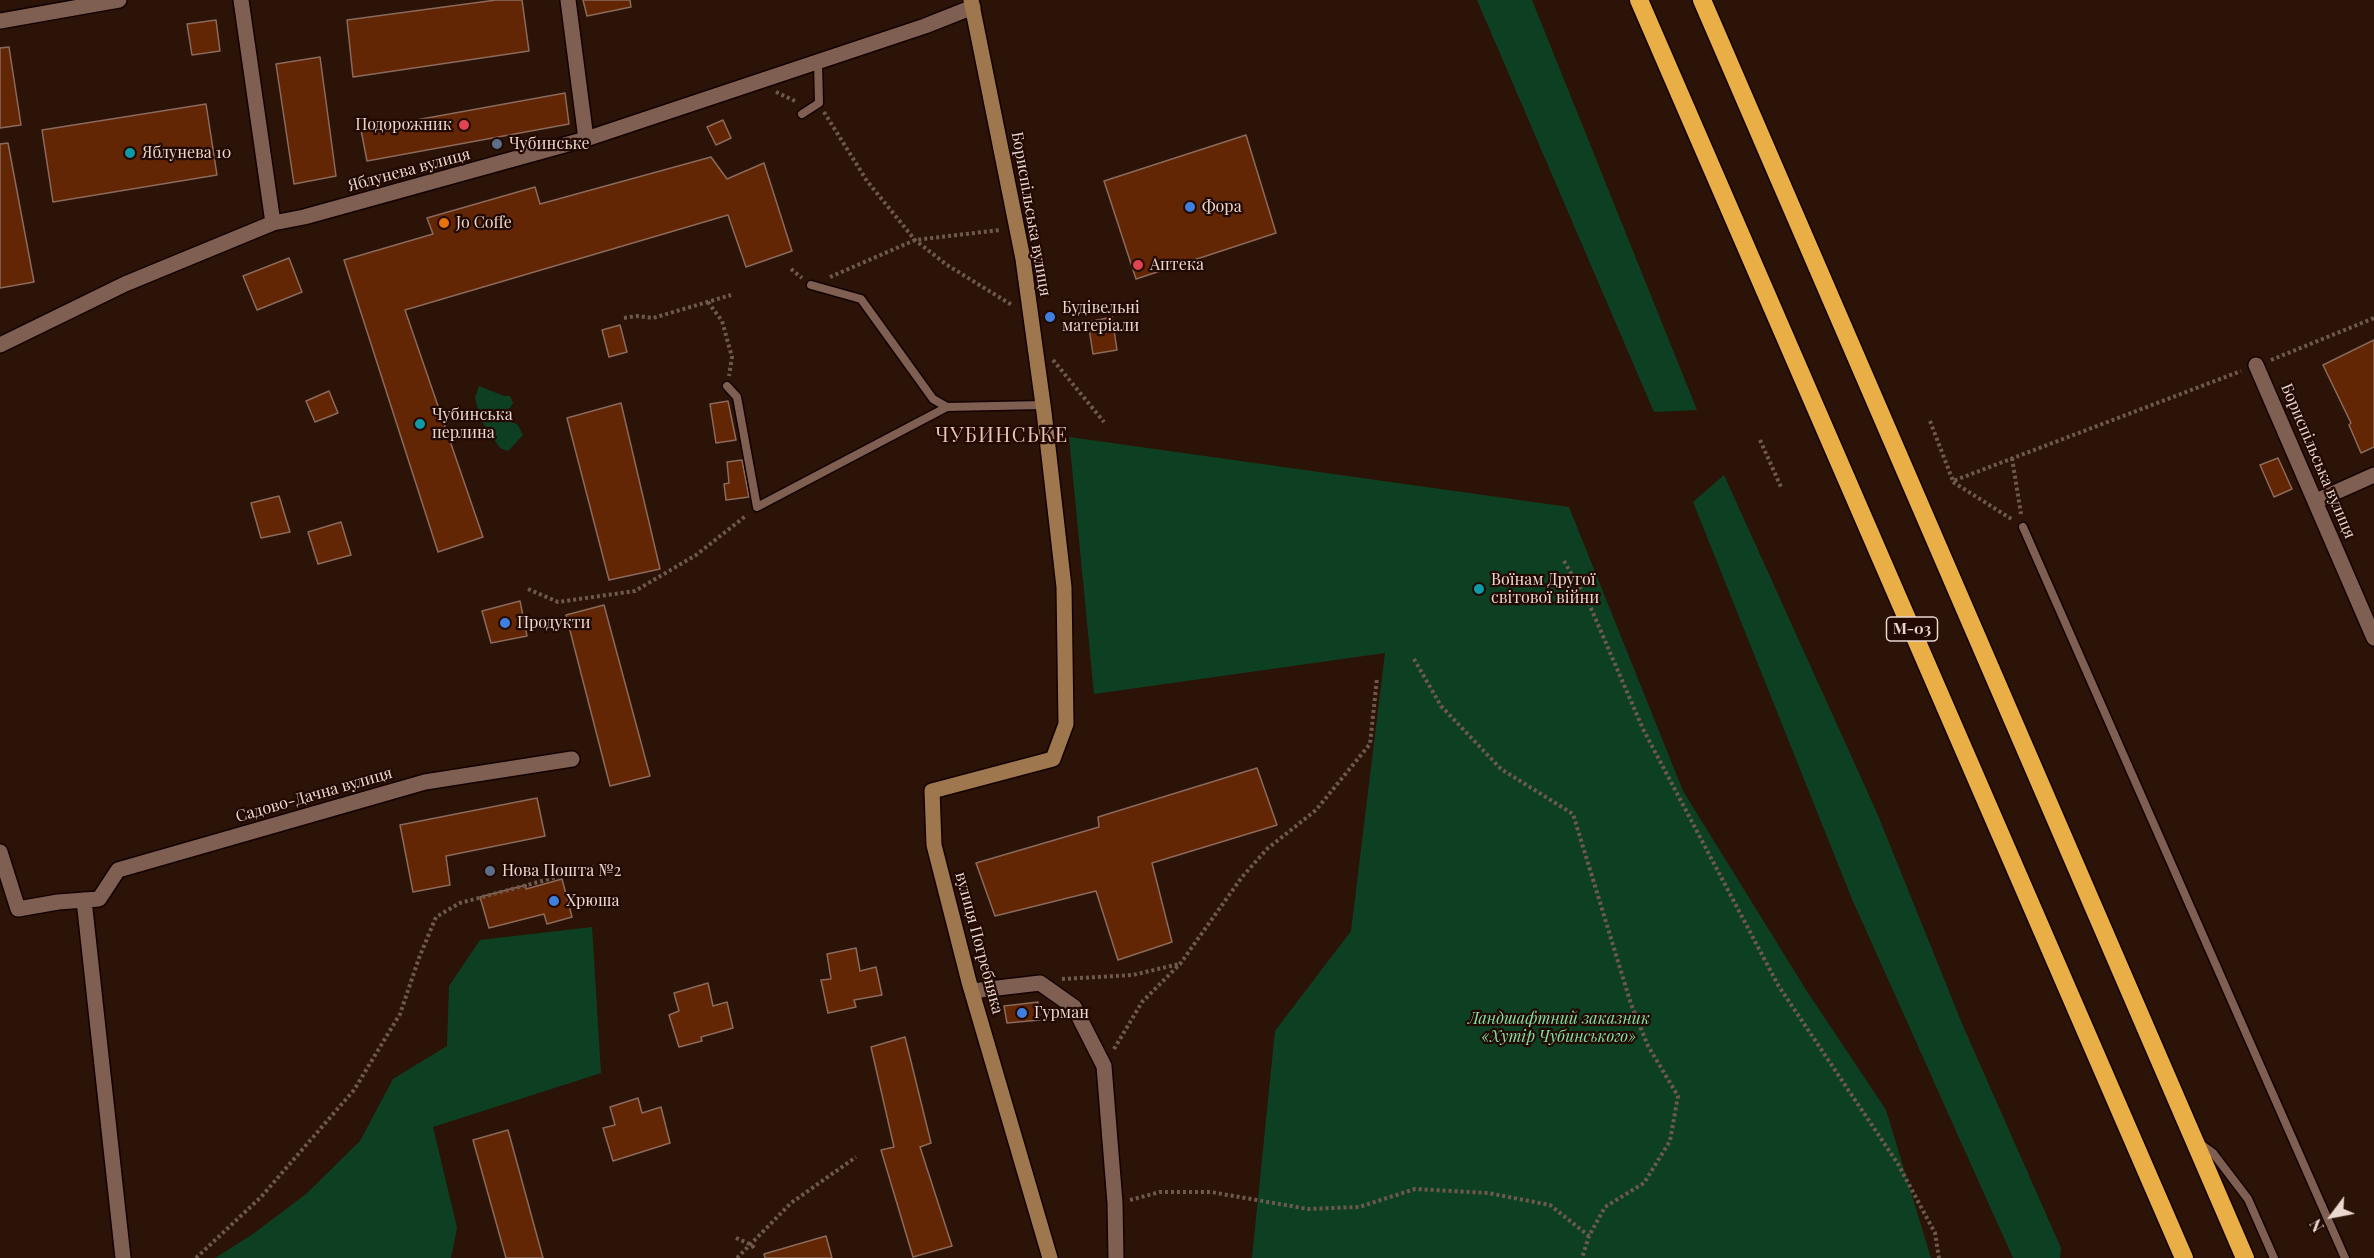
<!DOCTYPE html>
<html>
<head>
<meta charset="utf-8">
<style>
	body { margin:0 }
	#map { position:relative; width:2374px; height:1258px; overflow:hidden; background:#2c1307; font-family:"Playfair Display",serif }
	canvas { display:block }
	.north { position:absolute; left:2302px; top:1186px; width:60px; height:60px; -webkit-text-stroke:4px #220901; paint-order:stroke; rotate:238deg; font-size:16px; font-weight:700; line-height:24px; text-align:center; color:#ead8d0 }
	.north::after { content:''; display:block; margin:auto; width:21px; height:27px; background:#ead8d0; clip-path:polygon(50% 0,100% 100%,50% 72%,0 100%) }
</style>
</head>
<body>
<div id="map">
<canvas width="2374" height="1258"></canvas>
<div class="north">N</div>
</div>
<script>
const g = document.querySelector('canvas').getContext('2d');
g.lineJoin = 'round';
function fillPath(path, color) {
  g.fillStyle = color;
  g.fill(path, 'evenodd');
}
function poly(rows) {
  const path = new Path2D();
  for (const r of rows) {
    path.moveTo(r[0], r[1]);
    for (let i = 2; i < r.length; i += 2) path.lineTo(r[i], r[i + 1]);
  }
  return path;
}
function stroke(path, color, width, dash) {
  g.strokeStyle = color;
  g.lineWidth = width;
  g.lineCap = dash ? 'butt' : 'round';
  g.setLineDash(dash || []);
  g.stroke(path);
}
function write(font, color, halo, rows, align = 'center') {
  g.font = font + ' "Playfair Display",serif';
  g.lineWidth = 4.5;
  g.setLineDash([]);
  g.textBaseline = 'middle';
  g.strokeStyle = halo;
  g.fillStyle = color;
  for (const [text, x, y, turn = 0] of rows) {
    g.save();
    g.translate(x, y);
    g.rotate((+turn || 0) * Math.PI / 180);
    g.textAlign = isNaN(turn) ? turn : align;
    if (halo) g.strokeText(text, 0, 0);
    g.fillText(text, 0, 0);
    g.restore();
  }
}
const green = poly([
	[1477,0,1532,0,1697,410,1654,412],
	[479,386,504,396,510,396,513,403,507,413,507,421,517,424,523,435,508,451,500,448,481,420,475,398],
	[1069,437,1569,507,1683,791,1808,993,1886,1110,1931,1258,1252,1258,1275,1031,1351,931,1385,653,1094,694],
	[1724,475,1877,813,1963,1026,2061,1248,2060,1258,2013,1258,1852,899,1693,502],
	[592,927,601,1073,433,1127,457,1228,451,1258,215,1258,253,1234,306,1194,360,1141,393,1079,447,1046,449,986,480,940]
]);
const building = poly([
	[496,0,522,0,529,51,353,77,347,20,496,0],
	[583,0,630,0,631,7,587,16,583,0],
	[216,20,220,51,192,55,187,24,216,20],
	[9,47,21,125,0,128,0,48,9,47],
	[320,57,336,176,294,184,276,64,320,57],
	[565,93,569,124,367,161,361,130,565,93],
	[206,104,217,175,53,202,42,130,206,104],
	[723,120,731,138,716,145,707,127,723,120],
	[1246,135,1276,233,1136,279,1104,181,1246,135],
	[8,143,34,282,0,288,0,144,8,143],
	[711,157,727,179,764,163,792,251,746,267,728,215,405,310,483,537,438,552,344,260,433,234,427,218,535,187,540,204,711,157],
	[289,258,302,292,257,310,243,276,289,258],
	[1112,317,1117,350,1093,354,1088,322,1112,317],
	[620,325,627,352,609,357,602,330,620,325],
	[2374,340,2374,447,2361,453,2349,425,2351,423,2323,365,2374,340],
	[329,391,338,413,315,422,306,401,329,391],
	[728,401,736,440,716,443,710,404,728,401],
	[621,403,660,569,609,580,567,418,621,403],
	[2278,458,2292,489,2274,497,2260,465,2278,458],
	[742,460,749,497,726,500,724,484,729,483,727,462,742,460],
	[279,496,290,532,261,538,251,503,279,496],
	[341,522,351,555,318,564,308,532,341,522],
	[520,601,527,636,491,643,482,611,520,601],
	[604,605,650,776,610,786,566,615,604,605],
	[1257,768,1277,825,1152,863,1172,942,1118,960,1096,891,995,916,976,863,1099,827,1098,817,1257,768],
	[537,798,545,836,446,856,450,885,413,892,400,825,537,798],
	[562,879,572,917,547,924,544,914,489,928,480,897,526,885,526,889,562,879],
	[856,948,860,971,876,967,882,995,854,1000,856,1007,828,1013,821,980,831,979,827,954,856,948],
	[708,983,713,1006,727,1002,733,1028,701,1037,702,1041,679,1047,669,1015,679,1011,674,993,708,983],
	[1038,1002,1040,1020,1007,1023,1004,1006,1038,1002],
	[905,1037,931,1143,920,1147,952,1246,913,1257,881,1150,894,1147,871,1047,905,1037],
	[638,1098,642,1113,661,1107,670,1143,613,1161,603,1128,615,1125,610,1107,638,1098],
	[508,1130,543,1258,506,1258,473,1140,508,1130],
	[826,1236,832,1258,765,1258,764,1254,826,1236]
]);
const path = poly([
	[776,92,797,102],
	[824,112,867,181,915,240,947,265,1012,305],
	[791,269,802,278],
	[830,277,915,240,1000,230],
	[708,302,722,321,732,357,729,376],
	[624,318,637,316,653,318,731,295],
	[1053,360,1104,422],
	[2271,360,2374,318],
	[1930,421,1953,481,2241,371],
	[1760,440,1781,487],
	[2012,458,2021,514],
	[1953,482,2013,520],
	[1564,561,1590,606,1643,729,1778,985,1898,1164,1935,1233,1939,1258],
	[528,589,558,602,635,591,696,555,747,515],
	[1414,659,1441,706,1501,769,1573,814,1631,1004,1648,1046,1678,1096,1670,1141,1644,1183,1605,1207,1589,1236,1582,1258],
	[1062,979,1133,975,1179,964],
	[1114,1049,1142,1002,1180,964,1242,877,1267,849,1316,810,1370,744,1377,678],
	[1130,1200,1160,1192,1211,1192,1308,1209,1359,1207,1415,1189,1488,1193,1550,1205,1589,1236],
	[736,1238,752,1245,755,1250],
	[196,1258,261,1197,354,1090,400,1014,419,958,436,917,460,903,594,867],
	[737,1258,791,1203,856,1157]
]);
const lane = poly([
	[802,114,819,103,818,62],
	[811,285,861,299,933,399,947,407],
	[727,386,737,397,757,507,947,407,1043,405],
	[2023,527,2345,1258],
	[2198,1142,2213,1153,2248,1199,2274,1258]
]);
const street = poly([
	[241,0,273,223],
	[568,0,586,139],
	[0,21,119,0],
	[0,345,125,284,273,223,304,217,586,139,925,26,973,7],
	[2256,365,2374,638],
	[2316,501,2374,475],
	[0,852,18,909,58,902,99,899,118,870,425,782,572,759],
	[84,900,123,1258],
	[972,991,1040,983,1074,1007,1104,1066,1115,1203,1116,1258]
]);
const secondary = poly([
	[971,0,1023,259,1044,412,1064,587,1066,724,1053,759,932,791,934,845,969,982,1050,1258]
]);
const highway = poly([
	[1639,0,2184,1258],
	[1702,0,2245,1258]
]);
const markers = [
	[464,125,6,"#e0444e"],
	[497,144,6,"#5c6f8a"],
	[130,153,6,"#0f9aa8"],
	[1190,207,6,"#3f7fe0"],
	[444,223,6,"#e8710a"],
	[1138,265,6,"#e0444e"],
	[1050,317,6,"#3f7fe0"],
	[420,424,6,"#0f9aa8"],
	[1479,589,6,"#0f9aa8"],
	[505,623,6,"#3f7fe0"],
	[490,871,6,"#5c6f8a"],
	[554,901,6,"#3f7fe0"],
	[1022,1013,6,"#3f7fe0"]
];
const shields = [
	[1912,629,51]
];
const shieldNames = [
	["М-03",1912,629]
];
const poiNames = [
	["Подорожник",452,125,"right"],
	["Чубинське",509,144],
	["Яблунева 10",142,153],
	["Фора",1202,207],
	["Jo Coffe",456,223],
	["Аптека",1150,265],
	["Будівельні",1062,308],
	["матеріали",1062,326],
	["Чубинська",432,415],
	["перлина",432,433],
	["Воїнам Другої",1491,580],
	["світової війни",1491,598],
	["Продукти",517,623],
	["Нова Пошта №2",502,871],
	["Хрюша",566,901],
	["Гурман",1034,1013]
];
const streetNames = [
	["Яблунева вулиця",409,170,-15],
	["Бориспільська вулиця",1031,214,80],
	["Бориспільська вулиця",2318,461,67],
	["Садово-Дачна вулиця",314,795,-16],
	["вулиця Погребняка",979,943,75]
];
const parkNames = [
	["Ландшафтний заказник",1559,1019],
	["«Хутір Чубинського»",1559,1037]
];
const quarterNames = [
	["ЧУБИНСЬКЕ",1002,436]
];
fillPath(green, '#0d4023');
fillPath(building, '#622604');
stroke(building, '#8b6a5c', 1.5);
stroke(lane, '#130100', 11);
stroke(street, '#130100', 18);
stroke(secondary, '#130100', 18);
stroke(highway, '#130100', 21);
stroke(path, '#6f584e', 4, [3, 3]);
stroke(lane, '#7f5f51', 8);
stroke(street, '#7f5f51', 15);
stroke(secondary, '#9f774e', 15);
stroke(highway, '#eaae46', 18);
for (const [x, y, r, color] of markers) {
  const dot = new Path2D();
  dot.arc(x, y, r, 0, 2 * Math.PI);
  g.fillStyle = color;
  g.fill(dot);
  stroke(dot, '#220901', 2);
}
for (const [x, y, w] of shields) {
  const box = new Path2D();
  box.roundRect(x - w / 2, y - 12, w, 24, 4.5);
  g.fillStyle = '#220901';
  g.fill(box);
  stroke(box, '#ead8d0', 1.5);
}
write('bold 15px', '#ead8d0', null, shieldNames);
write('16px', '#ead8d0', '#220901', poiNames, 'left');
write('16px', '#ead8d0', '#220901', streetNames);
write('italic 16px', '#82e1a3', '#220901', parkNames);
g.letterSpacing = '1.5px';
write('20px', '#e9c5b5', '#220901', quarterNames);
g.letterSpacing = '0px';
</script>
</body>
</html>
